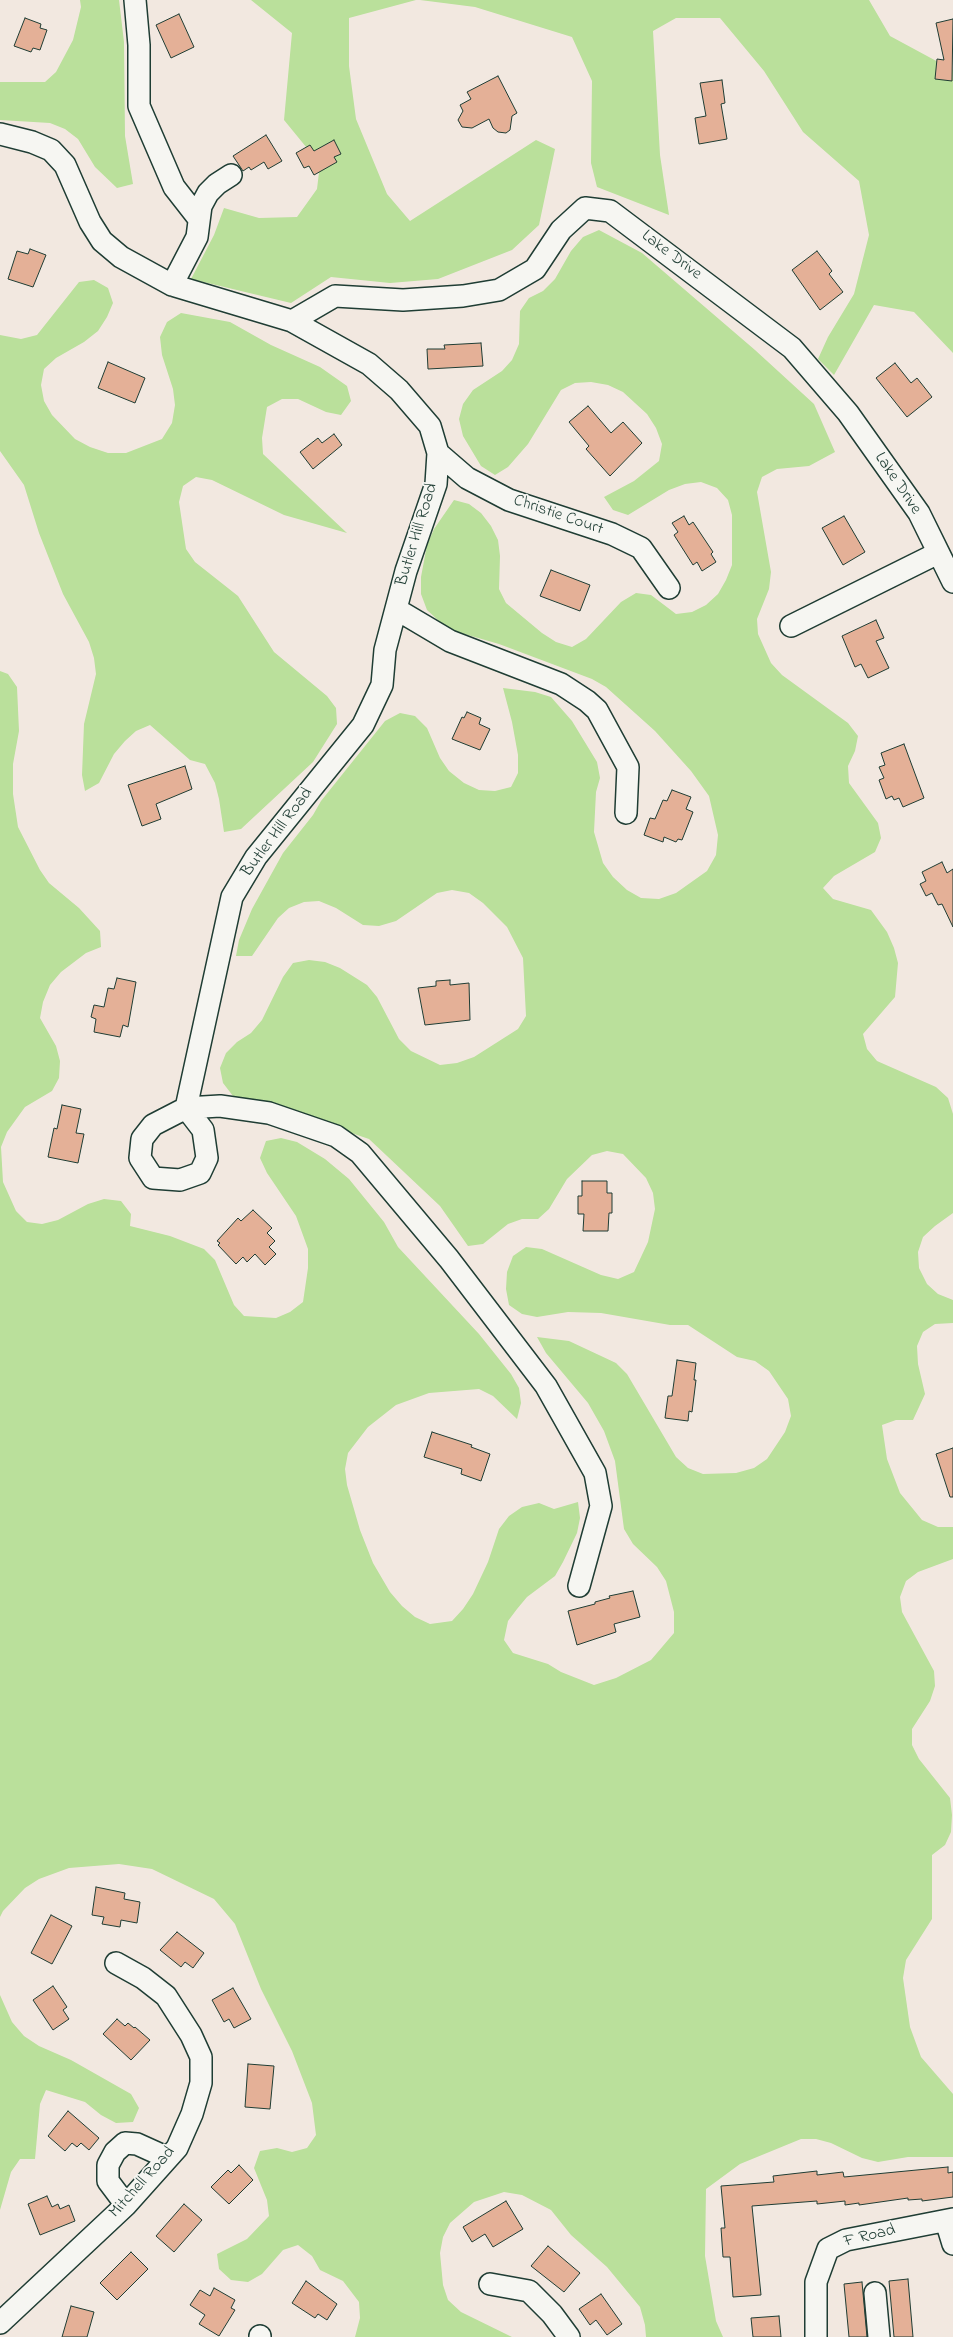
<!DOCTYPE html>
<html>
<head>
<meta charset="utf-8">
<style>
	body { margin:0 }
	canvas { display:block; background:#f2e8e0 }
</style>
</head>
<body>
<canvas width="953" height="2337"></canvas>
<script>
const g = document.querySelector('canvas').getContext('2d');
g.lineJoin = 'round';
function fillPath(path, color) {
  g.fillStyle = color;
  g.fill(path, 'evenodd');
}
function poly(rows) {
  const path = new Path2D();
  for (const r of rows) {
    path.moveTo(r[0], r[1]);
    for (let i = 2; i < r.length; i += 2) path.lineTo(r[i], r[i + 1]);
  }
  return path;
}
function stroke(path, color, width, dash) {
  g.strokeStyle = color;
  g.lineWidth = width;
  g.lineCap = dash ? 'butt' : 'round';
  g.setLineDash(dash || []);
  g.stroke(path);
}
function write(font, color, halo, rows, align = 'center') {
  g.font = font + ' "Indie Flower",sans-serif';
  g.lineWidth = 3.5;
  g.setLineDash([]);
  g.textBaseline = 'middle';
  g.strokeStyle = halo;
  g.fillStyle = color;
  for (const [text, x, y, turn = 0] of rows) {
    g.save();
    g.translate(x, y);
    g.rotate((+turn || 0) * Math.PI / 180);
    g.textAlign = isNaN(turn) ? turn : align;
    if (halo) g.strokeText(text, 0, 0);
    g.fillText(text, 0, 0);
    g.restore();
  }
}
const green = poly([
	[80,0,119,0,124,42,125,136,133,184,117,188,95,167,78,139,65,129,50,123,0,120,0,82,45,82,56,72,73,40,81,7],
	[251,0,416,0,349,18,349,66,356,119,387,194,410,221,536,140,555,149,539,225,512,250,438,279,390,283,331,277,291,303,191,279,214,235,224,208,259,218,297,217,317,189,320,164,284,120,292,33],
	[420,0,869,0,890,36,953,70,953,353,914,312,874,305,834,375,818,359,828,337,854,294,869,235,859,181,803,132,764,71,720,18,676,18,653,31,660,155,669,215,597,187,591,163,592,81,572,37,475,7],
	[599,230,642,253,755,350,814,404,835,452,809,466,777,469,762,477,757,492,771,572,769,589,757,619,758,634,771,663,782,675,848,723,858,736,855,751,848,766,849,783,878,823,881,838,875,852,834,876,823,888,833,899,871,910,887,932,894,948,898,963,895,997,863,1034,867,1049,877,1061,936,1087,948,1098,953,1114,953,1213,935,1226,923,1237,918,1252,919,1268,927,1284,938,1294,953,1300,953,1323,935,1324,923,1332,917,1346,918,1364,925,1394,913,1420,896,1420,882,1425,887,1459,900,1493,922,1520,938,1527,953,1527,953,1559,918,1572,906,1581,900,1597,902,1612,934,1671,935,1686,930,1701,912,1729,912,1745,919,1759,950,1798,952,1815,951,1832,945,1845,932,1855,932,1919,906,1960,903,1978,910,2027,921,2057,953,2094,953,2157,908,2157,878,2162,862,2158,831,2143,816,2139,801,2139,740,2164,706,2189,705,2256,716,2321,723,2337,646,2337,645,2325,640,2307,607,2267,571,2235,551,2210,522,2195,504,2192,474,2202,450,2223,443,2237,440,2253,443,2285,448,2300,461,2312,512,2337,355,2337,360,2318,359,2302,343,2281,320,2270,312,2256,298,2245,283,2250,262,2274,248,2282,231,2280,219,2269,217,2254,247,2239,269,2216,267,2200,254,2168,260,2151,277,2148,292,2152,307,2148,316,2135,312,2103,292,2051,261,1989,235,1924,214,1899,152,1869,119,1864,69,1868,39,1879,25,1888,3,1911,0,1917,0,671,8,674,17,687,19,731,13,764,13,794,18,827,40,870,49,883,79,908,100,931,101,947,86,953,61,972,50,985,43,1002,40,1018,56,1046,60,1061,59,1078,52,1091,25,1107,7,1132,1,1147,3,1182,16,1211,27,1222,42,1224,58,1220,88,1204,104,1199,121,1201,131,1214,130,1226,170,1236,204,1249,215,1260,234,1305,244,1316,276,1318,290,1312,303,1302,308,1268,308,1249,296,1216,267,1173,260,1158,266,1141,281,1138,297,1142,325,1159,349,1179,384,1222,398,1247,479,1334,511,1374,519,1388,521,1403,517,1419,493,1396,479,1389,429,1393,396,1405,368,1427,348,1453,345,1469,347,1485,360,1530,373,1563,390,1592,402,1606,415,1617,430,1624,452,1621,463,1609,473,1594,488,1562,499,1529,509,1516,522,1507,539,1503,554,1509,578,1502,580,1518,577,1533,563,1562,555,1576,527,1597,517,1609,508,1621,504,1640,513,1653,548,1664,561,1672,594,1685,616,1678,651,1660,674,1633,674,1612,666,1581,657,1567,633,1544,624,1529,615,1461,604,1431,588,1403,546,1353,537,1337,569,1341,616,1363,627,1374,676,1457,688,1468,703,1474,736,1473,754,1468,767,1459,785,1432,791,1416,788,1399,769,1371,755,1361,737,1357,688,1325,670,1325,601,1313,568,1312,537,1317,522,1314,509,1305,506,1289,507,1272,513,1256,526,1247,542,1249,601,1275,618,1279,634,1272,648,1242,655,1209,653,1193,646,1178,623,1154,607,1151,592,1155,567,1179,549,1209,538,1219,522,1219,508,1224,483,1244,468,1246,440,1206,369,1139,278,1108,247,1104,233,1096,223,1083,220,1068,226,1053,237,1042,251,1033,262,1020,283,977,293,963,309,960,325,962,340,968,367,985,377,997,399,1039,411,1051,440,1065,457,1063,474,1057,518,1029,526,1016,523,958,507,927,483,903,469,893,452,890,437,893,396,921,379,926,363,925,336,908,319,901,304,902,289,908,278,918,252,956,236,956,239,940,252,909,283,853,313,815,321,801,385,721,400,713,415,716,427,728,440,758,449,771,464,783,479,790,495,791,511,787,518,773,518,755,512,722,503,688,535,692,551,697,572,721,597,762,600,778,596,792,594,832,603,863,613,877,627,890,641,898,659,899,676,893,707,871,716,855,718,835,709,796,691,771,655,731,606,687,592,679,499,644,454,631,440,622,427,610,421,594,421,577,427,545,434,529,454,500,469,504,481,513,491,526,498,540,500,556,499,589,506,603,542,633,556,642,572,647,586,639,621,602,636,593,651,595,676,614,692,612,706,605,718,594,726,580,732,565,732,515,728,500,717,488,701,482,685,484,669,490,628,515,613,510,604,497,634,481,659,461,662,444,656,428,647,414,623,392,608,385,591,382,575,383,561,390,528,444,508,467,495,475,481,466,463,436,459,419,463,404,473,390,502,371,512,360,519,344,520,311,529,298,543,291,555,279,571,251,583,237],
	[94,280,108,288,113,303,107,317,98,331,84,342,56,358,44,369,41,385,44,401,52,415,75,439,90,447,108,453,126,453,162,439,172,423,175,405,173,389,162,355,160,337,167,322,181,313,230,322,271,345,320,367,347,386,351,401,341,415,326,412,298,399,282,399,267,407,262,438,263,454,347,533,284,515,212,480,196,477,183,486,179,502,186,549,195,562,238,596,274,652,327,696,336,708,337,724,313,762,241,829,224,832,219,799,215,783,205,764,190,760,150,725,136,731,125,741,114,754,99,783,85,791,82,775,84,724,96,674,94,658,89,642,63,594,39,533,24,485,0,451,0,335,21,339,37,335,79,282],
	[0,1995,12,2022,24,2036,39,2046,71,2060,131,2094,139,2108,133,2122,116,2123,101,2115,85,2102,46,2090,40,2104,35,2159,20,2159,11,2172,0,2210]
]);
const building = poly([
	[179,14,194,47,171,58,156,25,179,14],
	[25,18,41,24,40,28,47,30,40,50,33,48,31,52,14,46,25,18],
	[953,19,952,81,935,79,937,59,944,60,936,23,953,19],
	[498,76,517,113,512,116,510,130,506,133,498,132,493,128,489,119,472,128,462,127,458,120,463,111,460,105,471,99,467,92,498,76],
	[722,80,725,103,721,104,727,139,699,144,695,118,706,116,700,83,722,80],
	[266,135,282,161,268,169,264,162,251,170,249,167,243,171,233,156,266,135],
	[334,140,341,154,334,157,337,162,314,175,309,166,304,168,296,153,310,145,314,151,334,140],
	[30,249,46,255,33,287,8,279,17,251,28,254,30,249],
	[817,251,832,271,829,274,843,292,820,310,792,270,817,251],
	[481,343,483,366,428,369,427,349,445,349,444,345,481,343],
	[108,362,145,378,135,403,98,388,108,362],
	[895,363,911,383,917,378,932,397,907,417,876,378,895,363],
	[588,406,611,433,623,422,642,443,610,476,586,449,589,446,569,422,588,406],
	[334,434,342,445,313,469,300,452,318,438,322,443,334,434],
	[684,516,689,525,693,522,713,552,711,554,716,562,702,571,697,562,693,565,674,535,678,532,672,523,684,516],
	[844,516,865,552,843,565,822,528,844,516],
	[551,570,590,585,580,611,540,596,551,570],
	[876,620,884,638,876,641,889,668,868,678,861,664,855,667,842,636,876,620],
	[467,712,481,718,479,724,490,729,480,750,452,739,462,717,464,718,467,712],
	[904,744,924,798,903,807,899,798,894,800,892,796,886,799,879,780,884,778,879,767,885,765,881,753,904,744],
	[185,766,192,789,156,804,161,819,142,826,128,785,185,766],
	[672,790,691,797,686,809,693,812,682,840,678,839,676,842,664,837,663,842,644,835,650,818,655,819,663,800,667,801,672,790],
	[942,862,947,873,953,869,953,927,942,904,938,905,932,893,926,896,920,884,926,881,922,872,942,862],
	[117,978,136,982,128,1027,123,1025,120,1037,94,1032,96,1019,91,1017,94,1005,104,1007,108,988,114,989,117,978],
	[450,980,450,985,469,983,470,1020,425,1025,418,988,436,986,436,981,450,980],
	[62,1105,81,1109,76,1133,84,1134,78,1163,48,1157,54,1128,57,1129,62,1105],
	[582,1181,607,1181,607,1193,612,1193,612,1213,609,1213,608,1231,583,1231,584,1214,578,1214,578,1196,582,1196,582,1181],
	[253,1210,272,1228,267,1233,275,1241,269,1247,276,1254,265,1265,255,1254,247,1262,243,1257,236,1264,218,1245,220,1243,217,1241,238,1218,241,1221,253,1210],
	[677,1360,696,1363,694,1380,696,1380,692,1412,689,1411,688,1421,665,1418,668,1396,672,1396,677,1360],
	[432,1432,472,1445,471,1447,490,1454,481,1481,461,1474,462,1469,424,1457,432,1432],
	[953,1448,953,1497,950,1497,936,1454,953,1448],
	[633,1591,640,1617,614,1624,616,1632,577,1645,568,1611,595,1604,595,1602,610,1598,609,1596,633,1591],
	[96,1887,125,1893,124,1899,140,1902,137,1923,121,1920,120,1927,102,1924,104,1917,92,1915,96,1887],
	[51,1915,72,1926,52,1964,31,1953,51,1915],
	[177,1932,204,1953,193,1968,185,1962,181,1967,160,1950,177,1932],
	[53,1986,67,2007,63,2010,69,2019,53,2030,33,2000,53,1986],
	[233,1988,251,2019,234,2028,229,2019,224,2022,212,2000,233,1988],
	[117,2019,125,2026,128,2023,134,2028,135,2027,150,2040,131,2060,103,2034,117,2019],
	[248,2064,274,2066,270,2109,245,2107,248,2064],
	[68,2111,99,2138,89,2150,81,2143,77,2147,72,2143,65,2151,48,2136,68,2111],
	[239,2165,253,2180,229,2204,211,2187,228,2170,231,2173,239,2165],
	[948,2167,948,2173,953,2172,953,2197,922,2201,922,2199,908,2200,908,2198,859,2205,859,2203,845,2205,845,2201,817,2204,817,2201,752,2206,761,2295,733,2297,730,2257,723,2257,721,2228,725,2228,721,2186,774,2182,773,2176,817,2171,817,2175,843,2172,844,2177,948,2167],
	[47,2196,52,2207,58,2204,60,2209,69,2205,75,2221,40,2235,28,2204,47,2196],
	[506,2201,523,2229,493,2247,485,2234,472,2242,463,2227,506,2201],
	[184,2204,202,2220,174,2252,156,2236,184,2204],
	[548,2246,580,2273,564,2292,531,2266,548,2246],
	[131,2252,148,2269,117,2300,100,2283,131,2252],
	[908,2279,913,2337,894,2337,889,2281,908,2279],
	[306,2281,337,2304,327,2320,318,2314,315,2318,292,2303,306,2281],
	[862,2282,867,2337,849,2337,844,2284,862,2282],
	[214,2288,235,2300,231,2308,235,2310,219,2336,199,2324,205,2315,190,2305,200,2290,210,2296,214,2288],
	[601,2294,622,2324,607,2335,596,2320,590,2325,579,2309,601,2294],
	[71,2306,94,2312,87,2337,62,2337,71,2306],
	[779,2316,781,2337,753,2337,751,2318,779,2316]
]);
const minor = poly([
	[135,0,139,45,139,106,174,187,199,219],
	[0,134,32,142,51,150,65,165,90,222,102,241,121,257,172,285,292,321,369,364,399,390,430,426,438,453,436,484,406,571,385,650,382,685,363,725,256,857,232,897,186,1108,220,1106,269,1113,336,1136,360,1153,449,1259,546,1386,595,1473,601,1506,579,1586],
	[172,285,197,237,201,206,208,193,217,184,231,175],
	[292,321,335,296,403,300,463,296,499,290,535,269,561,230,585,208,610,211,792,348,848,413,919,513,953,582],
	[438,453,467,478,509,500,612,534,641,548,669,588],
	[396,609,450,641,561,684,587,701,597,710,628,767,626,813],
	[791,626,938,553],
	[186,1108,203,1130,207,1158,200,1173,180,1180,153,1178,140,1158,142,1139,153,1125,186,1108],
	[126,2205,108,2181,108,2165,115,2152,125,2143,137,2144,168,2158],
	[946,2221,953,2244],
	[490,2284,529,2291,552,2314,569,2337],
	[875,2293,879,2337],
	[0,2323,126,2205,177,2148,192,2114,201,2083,201,2057,191,2035,166,1996,143,1978,116,1963],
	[260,2336,260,2337],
	[816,2337,816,2282,828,2249,846,2240,953,2219]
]);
const streetNames = [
	["Lake Drive",671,256,37],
	["Lake Drive",897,484,56],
	["Christie Court",558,516,19],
	["Butler Hill Road",418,535,-73],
	["Butler Hill Road",278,833,-53],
	["Mitchell Road",143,2183,-48],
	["F Road",870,2237,-14]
];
fillPath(green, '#bae09b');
fillPath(building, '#e4b097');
stroke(building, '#1f3d34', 1);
stroke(minor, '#1f3d34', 24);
stroke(minor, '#f6f6f2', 21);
write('17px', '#1f3d34', '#f6f6f2', streetNames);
</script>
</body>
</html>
